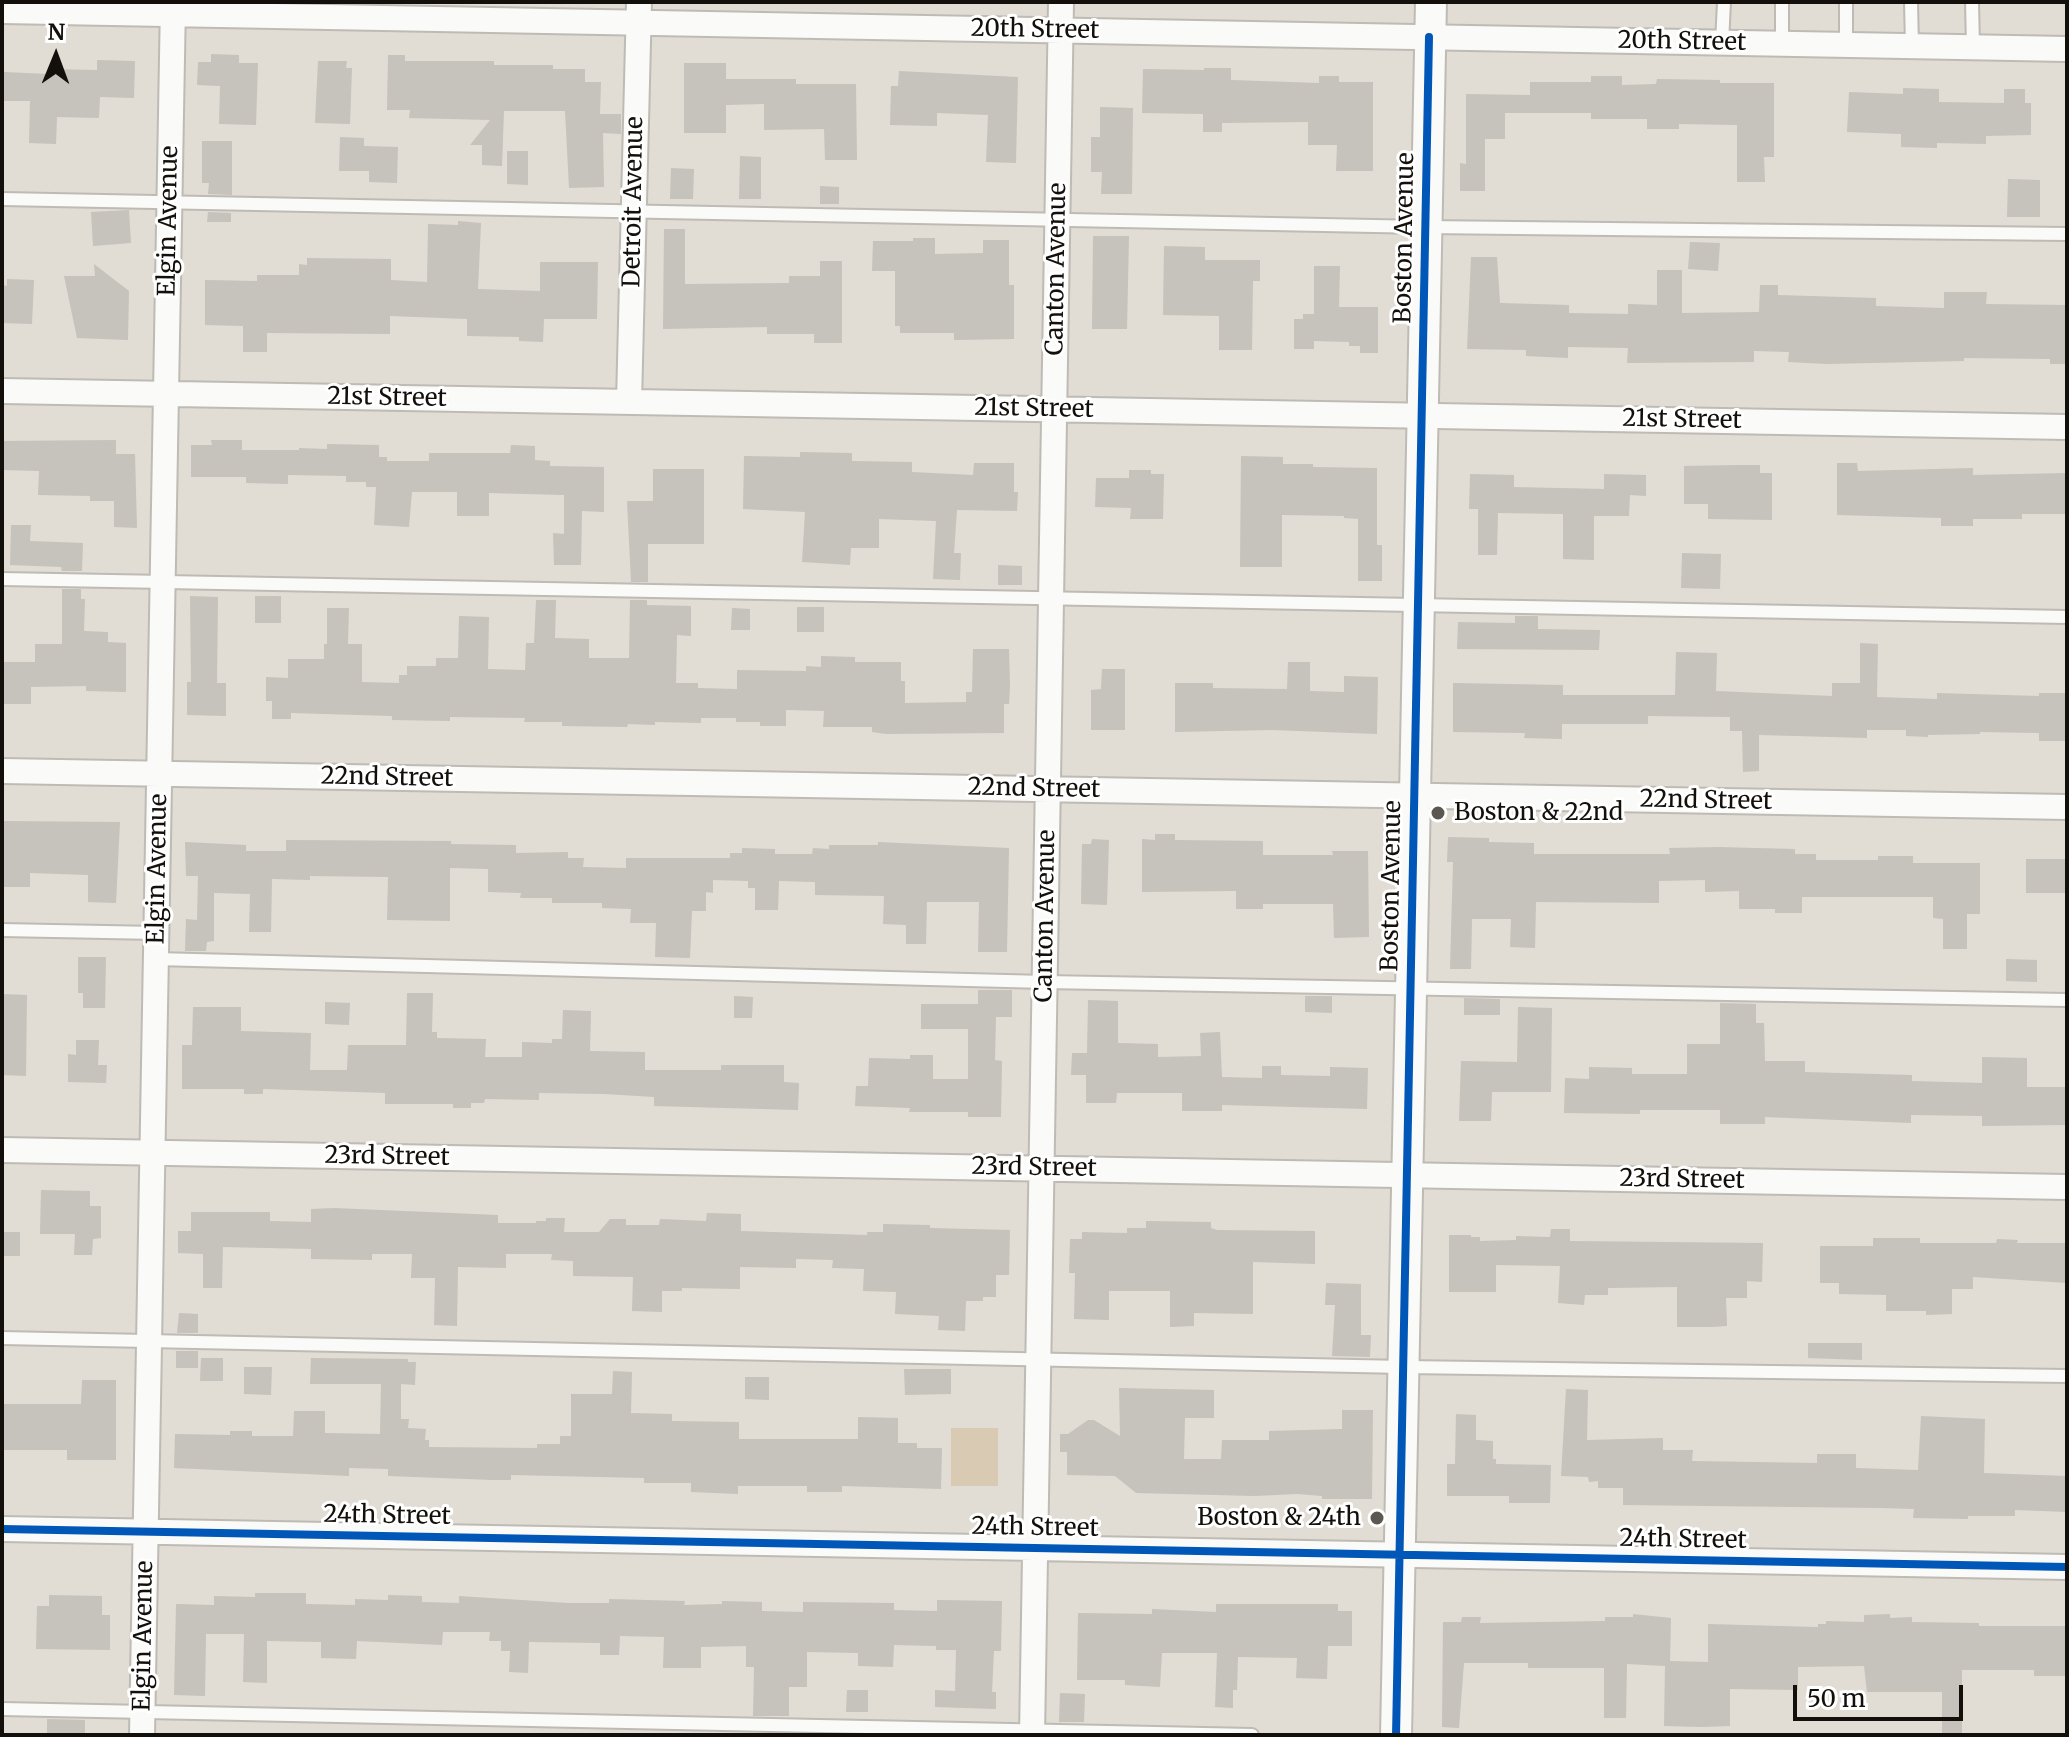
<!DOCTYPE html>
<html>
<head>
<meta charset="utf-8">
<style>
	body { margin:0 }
	#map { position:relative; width:2069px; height:1737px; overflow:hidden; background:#e1dcd4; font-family:Merriweather,serif }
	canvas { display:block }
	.frame { position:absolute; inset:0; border:4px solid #13100b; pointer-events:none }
	.north { position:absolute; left:16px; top:16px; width:80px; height:80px; -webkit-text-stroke:6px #fff; paint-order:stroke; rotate:1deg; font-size:22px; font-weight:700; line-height:32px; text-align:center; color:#13100b }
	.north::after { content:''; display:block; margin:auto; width:28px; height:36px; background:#13100b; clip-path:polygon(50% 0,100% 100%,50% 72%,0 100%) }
	.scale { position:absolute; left:1793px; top:1685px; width:170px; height:36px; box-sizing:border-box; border:4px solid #13100b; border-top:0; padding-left:10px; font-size:24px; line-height:28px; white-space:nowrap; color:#13100b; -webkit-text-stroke:6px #fff; paint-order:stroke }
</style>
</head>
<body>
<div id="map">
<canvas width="2069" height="1737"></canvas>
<div class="frame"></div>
<div class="north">N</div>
<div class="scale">50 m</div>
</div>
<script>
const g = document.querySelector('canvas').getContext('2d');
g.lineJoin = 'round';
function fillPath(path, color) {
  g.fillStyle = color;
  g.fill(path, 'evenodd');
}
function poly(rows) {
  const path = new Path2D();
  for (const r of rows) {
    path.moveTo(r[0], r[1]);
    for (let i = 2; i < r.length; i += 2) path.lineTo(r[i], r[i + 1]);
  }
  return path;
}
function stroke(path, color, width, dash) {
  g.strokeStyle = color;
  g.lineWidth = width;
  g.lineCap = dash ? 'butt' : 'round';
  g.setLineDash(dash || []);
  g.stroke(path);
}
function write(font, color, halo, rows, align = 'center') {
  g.font = font + ' Merriweather,serif';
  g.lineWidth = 6;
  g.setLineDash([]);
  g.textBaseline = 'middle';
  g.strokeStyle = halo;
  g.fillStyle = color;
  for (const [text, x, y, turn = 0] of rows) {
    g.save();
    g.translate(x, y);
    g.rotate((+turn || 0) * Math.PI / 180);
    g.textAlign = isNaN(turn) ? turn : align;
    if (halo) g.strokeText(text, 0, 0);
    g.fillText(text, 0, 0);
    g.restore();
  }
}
const green = poly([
	[951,1428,998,1428,998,1486,951,1486]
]);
const building = poly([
	[211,54,239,55,239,63,258,63,256,125,219,124,220,86,197,85,198,62,211,62],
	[388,55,405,55,405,61,494,61,494,65,553,65,553,69,585,69,585,82,601,82,600,114,621,114,621,134,603,133,604,187,569,188,565,111,504,111,502,166,482,165,482,145,470,145,490,120,409,118,410,110,387,110],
	[97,60,135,61,134,98,100,97,99,118,57,117,56,144,29,143,30,101,3,101,4,72,48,74,48,69,97,70],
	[318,61,347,61,346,68,352,68,350,124,315,123],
	[684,63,726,63,726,79,796,79,796,84,856,84,857,160,825,160,824,129,764,130,764,104,726,105,726,133,684,133],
	[1204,68,1231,68,1231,80,1319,83,1319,76,1339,76,1339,82,1373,82,1373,171,1336,171,1337,145,1308,145,1308,122,1222,123,1222,132,1203,132,1203,114,1142,113,1143,69,1204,70],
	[899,71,1018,77,1016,163,986,162,988,115,937,113,937,126,890,125,891,86,898,86],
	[1591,76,1622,76,1622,85,1656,84,1657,79,1720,80,1720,83,1774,83,1774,157,1764,157,1765,182,1737,182,1737,125,1679,124,1679,129,1647,129,1647,119,1591,119,1591,113,1505,113,1505,139,1485,139,1485,191,1460,191,1460,163,1466,164,1466,94,1530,95,1530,82,1591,82],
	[1903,88,1939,89,1939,102,2004,103,2004,89,2025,89,2025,103,2031,103,2031,135,1986,136,1986,144,1937,143,1937,148,1901,147,1901,134,1847,132,1849,92,1903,94],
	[1100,107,1133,108,1132,194,1101,194,1102,172,1091,172,1091,137,1100,137],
	[340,137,364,138,364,146,398,147,397,183,369,182,369,171,339,171],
	[202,141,232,141,232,195,208,194,209,183,202,183],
	[507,151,528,151,528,185,507,184],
	[740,156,761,157,761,199,739,199],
	[671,168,694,169,693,199,670,199],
	[2008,179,2040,180,2040,217,2007,217],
	[820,186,839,187,839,204,820,204],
	[129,210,131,243,93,246,91,212],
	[208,212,231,213,231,222,207,222],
	[458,221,481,223,478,289,540,291,540,262,598,262,597,319,544,319,543,342,519,341,519,337,467,336,467,319,390,316,390,334,267,333,267,352,243,352,243,326,205,325,205,280,257,281,257,275,299,275,299,264,307,265,307,258,391,259,391,280,427,282,428,224,458,225],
	[664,229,685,229,685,284,789,283,789,276,820,276,820,261,842,261,842,343,814,343,814,334,767,334,767,327,663,329],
	[1093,236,1129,236,1127,329,1092,329],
	[913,238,935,238,935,254,983,253,983,240,1009,240,1009,285,1014,285,1014,339,954,340,954,333,900,333,900,326,895,326,895,271,872,271,873,241,913,241],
	[1690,242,1720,243,1718,271,1688,269],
	[1164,246,1205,247,1205,260,1260,260,1260,281,1253,281,1252,350,1219,350,1219,316,1163,315],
	[1471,257,1497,257,1500,303,1569,305,1569,313,1628,314,1628,304,1657,305,1657,270,1682,270,1682,313,1759,312,1760,285,1778,285,1778,295,1876,298,1876,306,1944,308,1944,292,1987,292,1986,304,2067,305,2067,364,2050,364,2050,359,1964,358,1964,361,1827,364,1788,362,1789,352,1754,351,1754,362,1627,363,1628,348,1568,347,1568,358,1526,356,1526,350,1467,349],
	[94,264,129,291,128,340,77,338,64,276,95,276],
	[1314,266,1340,266,1339,307,1378,307,1378,353,1360,353,1360,346,1349,346,1349,342,1314,341,1314,349,1294,349,1294,319,1303,319,1303,314,1314,314],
	[7,279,34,280,32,324,2,323,2,285,7,286],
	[116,440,116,454,135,454,137,528,114,527,114,501,90,501,90,496,38,495,39,471,2,470,2,441],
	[211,440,242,440,242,450,299,450,299,448,327,449,327,444,379,445,379,457,387,457,387,461,429,461,429,453,510,453,511,445,535,446,535,460,550,461,550,466,604,467,604,512,582,511,581,565,554,565,553,533,564,534,564,495,489,493,489,516,457,516,457,492,412,492,409,527,374,525,376,487,366,487,366,482,346,482,346,476,288,475,288,484,246,483,246,477,191,477,191,445,212,445],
	[800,452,852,453,852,461,912,462,912,472,973,475,974,463,1014,463,1014,492,1018,492,1017,511,957,510,954,553,961,553,960,580,933,579,936,521,879,519,879,548,851,548,850,565,802,562,805,512,743,509,744,456,800,457],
	[1241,456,1283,457,1283,464,1313,464,1313,467,1377,468,1377,545,1382,545,1382,581,1358,581,1358,519,1344,518,1344,516,1282,515,1282,567,1240,567],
	[1837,463,1857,463,1858,471,1973,468,1973,475,2067,473,2066,514,2022,514,2022,519,1973,519,1973,526,1941,526,1941,518,1837,515],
	[1737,465,1760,465,1760,473,1772,473,1772,520,1708,519,1708,504,1684,504,1684,466],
	[653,469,704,469,704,544,648,544,648,582,631,582,627,501,653,501],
	[1129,470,1151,470,1151,474,1164,474,1163,519,1130,519,1131,508,1095,507,1096,478,1129,478],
	[1470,474,1514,475,1514,487,1604,489,1604,474,1646,475,1646,496,1630,495,1629,516,1594,516,1594,560,1563,559,1563,514,1498,513,1497,555,1478,555,1478,509,1469,509],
	[11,525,31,525,30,541,83,543,82,571,62,571,61,567,10,565],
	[1682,553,1721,554,1720,589,1681,588],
	[998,565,1022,566,1022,585,998,585],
	[62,589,81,589,81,599,85,599,84,631,108,632,108,642,126,643,126,692,86,691,86,686,31,687,31,704,2,704,2,662,35,662,35,644,62,644],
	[190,596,218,597,217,683,226,683,226,716,187,715,187,682,191,682],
	[255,596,281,596,281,623,255,623],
	[536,600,556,600,555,638,589,639,589,658,629,658,630,600,647,600,647,605,691,606,691,636,677,635,676,683,698,683,698,688,737,689,737,670,806,671,806,666,821,667,821,656,855,657,855,662,901,662,901,681,905,681,905,703,966,702,966,692,972,692,973,649,1009,649,1010,686,1009,704,1004,704,1004,733,886,734,872,732,872,727,823,727,824,711,786,710,786,726,760,726,760,722,736,722,736,718,701,718,701,723,655,722,655,725,628,724,627,727,562,726,562,722,524,722,525,718,450,717,450,721,392,720,392,716,291,713,291,719,272,719,272,701,266,701,266,677,288,678,288,659,324,659,324,644,327,644,327,608,349,608,348,644,362,644,362,682,399,683,399,675,407,675,407,666,436,666,436,658,458,658,459,616,489,617,488,669,525,670,526,643,534,643],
	[797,607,824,607,824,632,797,632],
	[732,608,750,609,750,630,731,630],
	[1515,616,1538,616,1538,629,1600,630,1599,650,1457,649,1458,622,1515,623],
	[1860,643,1878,644,1877,697,1937,699,1937,693,2039,696,2039,693,2067,693,2067,741,2039,741,2039,733,1980,732,1980,734,1928,735,1928,737,1906,736,1906,730,1867,730,1867,738,1759,735,1759,771,1743,772,1742,731,1730,731,1730,717,1648,716,1648,724,1562,724,1562,739,1524,738,1525,733,1453,732,1453,683,1563,685,1563,695,1675,695,1676,652,1717,653,1716,691,1832,696,1832,683,1860,683],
	[1288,662,1310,662,1310,691,1344,692,1344,676,1378,677,1377,734,1272,730,1175,732,1175,683,1213,683,1213,688,1287,689],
	[1102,669,1125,669,1125,730,1091,730,1091,690,1101,689],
	[2,821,120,822,116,903,88,902,88,875,30,873,30,887,2,887],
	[1155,834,1175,834,1175,840,1263,841,1263,855,1333,855,1332,851,1368,851,1369,937,1334,938,1333,904,1263,904,1263,909,1236,909,1236,891,1142,892,1142,839,1155,840],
	[1448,837,1489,838,1489,842,1534,843,1534,854,1670,854,1669,848,1718,847,1795,849,1795,854,1816,854,1816,860,1878,860,1878,856,1913,856,1913,863,1980,863,1980,914,1967,914,1967,949,1943,949,1943,919,1933,918,1933,897,1802,897,1802,913,1775,913,1775,909,1739,909,1739,891,1705,892,1705,880,1659,881,1659,903,1536,902,1535,948,1510,947,1511,919,1472,919,1471,969,1450,969,1453,862,1447,862],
	[1092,839,1109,840,1107,905,1081,904,1082,844,1091,844],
	[286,840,451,841,451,844,516,845,516,853,568,852,568,858,584,858,583,867,626,868,626,858,730,858,730,853,742,853,742,848,775,849,775,854,812,854,813,848,829,849,829,845,878,845,878,842,1009,848,1007,952,978,952,979,902,927,902,926,944,906,944,906,925,883,924,884,896,815,895,815,882,779,881,778,910,755,910,755,888,748,888,748,881,713,880,713,893,706,892,706,911,692,911,690,958,655,957,656,923,630,923,631,909,602,908,602,903,552,903,552,898,520,898,521,893,488,892,488,869,450,868,450,921,387,920,388,877,310,876,310,880,272,879,271,932,249,932,250,894,214,893,214,941,207,942,206,951,185,951,186,919,197,920,198,876,186,876,185,842,246,845,246,851,286,851],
	[2026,859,2067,859,2067,893,2026,893],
	[78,957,106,957,105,1008,83,1008,83,993,78,993],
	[2006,959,2037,960,2037,982,2006,981],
	[978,990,1012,990,1012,1017,996,1017,995,1060,1002,1061,1001,1117,968,1117,968,1112,909,1112,910,1108,855,1106,856,1086,868,1086,869,1058,910,1059,910,1055,933,1055,933,1079,968,1079,968,1029,921,1029,921,1004,978,1004],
	[407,993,433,993,432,1032,437,1032,437,1038,486,1039,485,1057,522,1057,522,1042,552,1043,552,1039,562,1039,563,1010,591,1011,590,1051,645,1052,645,1070,721,1070,721,1065,784,1065,784,1082,799,1083,798,1110,654,1106,654,1097,605,1094,539,1093,539,1100,485,1099,484,1103,471,1103,471,1108,453,1108,453,1104,385,1104,385,1093,263,1089,263,1094,244,1094,244,1089,182,1089,182,1045,192,1045,193,1007,241,1007,241,1031,311,1033,310,1070,347,1070,348,1045,406,1045],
	[2,994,27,995,26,1076,2,1075],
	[734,996,753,997,752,1018,734,1018],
	[1305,996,1332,996,1332,1013,1305,1012],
	[1464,998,1500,999,1500,1015,1464,1015],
	[1088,1000,1118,1001,1118,1043,1158,1044,1158,1057,1201,1056,1200,1033,1220,1032,1222,1077,1262,1078,1262,1066,1281,1066,1281,1075,1330,1076,1330,1067,1368,1068,1367,1109,1222,1105,1222,1111,1182,1111,1182,1093,1117,1093,1116,1103,1086,1103,1086,1075,1071,1075,1072,1053,1087,1053],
	[325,1002,350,1003,349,1025,325,1024],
	[1720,1003,1756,1004,1756,1023,1764,1023,1765,1061,1805,1061,1805,1072,1912,1075,1912,1081,1982,1083,1982,1057,2027,1058,2027,1087,2065,1087,2065,1125,1982,1126,1982,1116,1911,1115,1911,1123,1765,1117,1765,1124,1720,1124,1720,1110,1640,1110,1640,1114,1564,1113,1565,1078,1589,1079,1589,1067,1632,1068,1632,1074,1687,1074,1687,1044,1720,1044],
	[1518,1007,1552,1008,1551,1092,1492,1092,1491,1121,1459,1121,1461,1061,1517,1062],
	[76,1040,99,1040,98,1065,107,1065,106,1083,68,1082,68,1054,76,1055],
	[41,1190,90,1191,90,1206,101,1206,101,1238,93,1239,92,1255,74,1255,75,1234,40,1234],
	[334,1208,498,1215,498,1223,536,1223,536,1221,546,1221,546,1218,565,1218,564,1232,599,1232,610,1219,626,1219,626,1225,659,1225,660,1219,706,1221,707,1213,741,1214,741,1231,867,1235,867,1232,883,1232,883,1224,930,1225,930,1228,1010,1230,1009,1275,996,1275,996,1297,983,1297,983,1301,966,1301,965,1331,938,1330,939,1316,895,1314,896,1292,863,1291,864,1269,832,1268,833,1260,796,1259,796,1268,740,1267,740,1289,682,1288,682,1291,662,1291,662,1312,632,1311,633,1277,573,1276,573,1261,551,1260,552,1254,506,1254,506,1268,458,1267,457,1326,434,1325,435,1278,411,1278,412,1254,372,1254,372,1260,311,1259,311,1249,223,1247,222,1288,203,1288,203,1254,178,1253,178,1231,191,1231,191,1212,270,1212,270,1221,311,1222,311,1209],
	[1146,1221,1211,1222,1211,1228,1217,1230,1315,1231,1315,1264,1253,1262,1253,1314,1194,1313,1194,1326,1170,1327,1170,1291,1109,1291,1109,1320,1074,1319,1075,1273,1069,1273,1070,1239,1082,1239,1082,1232,1127,1233,1127,1228,1146,1228],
	[1551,1229,1570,1229,1570,1241,1763,1243,1762,1282,1747,1281,1747,1298,1726,1298,1727,1326,1712,1327,1677,1327,1677,1287,1608,1288,1608,1295,1585,1295,1584,1305,1558,1303,1560,1266,1496,1265,1496,1292,1449,1292,1449,1235,1471,1235,1471,1237,1480,1237,1480,1241,1516,1240,1516,1236,1550,1237],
	[2,1232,20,1232,20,1256,2,1256],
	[1873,1238,1920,1238,1920,1243,1996,1243,1997,1239,2018,1240,2017,1243,2067,1243,2067,1283,1973,1277,1973,1289,1952,1289,1952,1314,1926,1315,1926,1311,1886,1311,1886,1295,1839,1294,1839,1283,1820,1283,1820,1246,1873,1246],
	[1326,1283,1361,1284,1361,1335,1371,1335,1370,1357,1332,1356,1335,1305,1325,1305],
	[179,1313,198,1314,198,1333,177,1333],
	[1808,1343,1862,1343,1862,1360,1808,1358],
	[176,1351,198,1351,198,1368,176,1368],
	[201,1358,223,1358,223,1381,200,1381],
	[311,1358,408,1359,408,1362,416,1362,415,1385,401,1384,401,1419,409,1419,408,1428,426,1429,425,1440,429,1440,429,1447,537,1448,537,1444,560,1444,560,1436,571,1436,571,1394,612,1394,613,1371,632,1372,631,1413,672,1414,672,1421,739,1422,739,1439,858,1439,858,1417,898,1418,898,1443,917,1443,917,1448,942,1448,941,1489,842,1486,842,1492,807,1492,807,1486,738,1486,738,1494,691,1492,691,1483,644,1483,644,1478,511,1475,511,1480,493,1480,388,1476,388,1469,349,1468,349,1476,174,1468,175,1434,230,1435,230,1431,252,1431,252,1436,293,1436,294,1411,325,1411,325,1433,380,1434,381,1384,310,1384],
	[244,1367,272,1367,271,1395,244,1394],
	[904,1369,951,1369,951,1394,905,1395],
	[745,1377,769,1377,769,1400,745,1399],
	[82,1380,116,1380,116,1460,67,1460,67,1450,2,1450,2,1404,81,1404],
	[1119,1388,1214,1390,1214,1418,1185,1418,1184,1459,1221,1459,1222,1440,1269,1440,1269,1431,1342,1429,1342,1410,1373,1410,1372,1499,1322,1499,1322,1496,1297,1494,1255,1496,1136,1493,1115,1476,1067,1475,1067,1452,1060,1452,1060,1434,1068,1434,1088,1420,1094,1420,1120,1436],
	[1566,1389,1588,1390,1587,1440,1663,1438,1663,1450,1693,1450,1692,1461,1817,1463,1817,1454,1856,1454,1856,1468,1918,1470,1921,1416,1985,1419,1984,1473,2067,1476,2067,1512,2015,1510,2015,1516,1968,1516,1968,1519,1913,1518,1914,1509,1880,1508,1623,1505,1623,1488,1598,1488,1598,1481,1589,1482,1588,1477,1561,1476],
	[1456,1414,1476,1415,1476,1440,1493,1441,1493,1459,1496,1459,1496,1464,1551,1465,1550,1503,1509,1503,1509,1496,1447,1496,1447,1464,1455,1464],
	[255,1593,306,1593,306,1604,355,1605,355,1599,388,1600,388,1595,422,1596,422,1602,459,1603,459,1596,568,1603,609,1603,609,1599,685,1601,684,1605,722,1604,722,1601,762,1602,762,1611,803,1612,803,1602,894,1603,894,1610,937,1611,937,1600,1002,1601,1001,1651,994,1651,992,1692,996,1692,996,1709,935,1707,935,1690,955,1691,956,1650,936,1650,936,1646,894,1645,893,1667,858,1666,858,1653,807,1652,807,1687,789,1687,789,1716,753,1716,754,1667,746,1667,746,1646,701,1647,701,1668,663,1668,664,1637,620,1636,619,1655,600,1655,600,1643,529,1642,528,1673,509,1672,510,1651,501,1651,501,1641,489,1641,490,1632,443,1632,442,1645,357,1641,356,1659,321,1658,321,1642,267,1641,267,1683,243,1682,244,1634,206,1634,205,1696,174,1695,176,1604,214,1605,214,1596,255,1597],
	[49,1595,102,1596,102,1615,110,1615,110,1650,36,1649,37,1606,49,1606],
	[1216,1604,1338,1604,1338,1611,1352,1611,1352,1646,1328,1646,1327,1679,1296,1678,1297,1658,1238,1657,1237,1690,1233,1690,1233,1708,1215,1707,1217,1653,1162,1653,1160,1687,1125,1685,1125,1680,1077,1680,1078,1613,1152,1614,1152,1609,1216,1612],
	[1633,1614,1671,1618,1670,1661,1708,1662,1708,1624,1818,1627,1818,1624,1826,1624,1826,1621,1864,1622,1864,1615,1890,1614,1890,1618,1912,1617,1912,1622,1979,1623,1979,1626,2067,1626,2067,1676,2034,1676,2034,1670,1962,1670,1962,1735,1942,1735,1942,1692,1867,1692,1864,1666,1798,1667,1798,1690,1730,1689,1730,1726,1702,1727,1664,1726,1665,1666,1627,1664,1626,1718,1604,1718,1604,1668,1528,1668,1528,1663,1464,1663,1459,1728,1442,1727,1443,1622,1461,1622,1462,1617,1481,1617,1480,1623,1605,1621,1605,1617,1633,1617],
	[847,1690,868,1690,868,1712,846,1712],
	[1060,1693,1085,1694,1084,1722,1059,1722],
	[47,1719,85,1720,85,1735,47,1735]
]);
const service = poly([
	[1846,2,1846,45],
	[1911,2,1912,46],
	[1972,2,1973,47],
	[1722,43,1724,2],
	[1782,44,1782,2],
	[2,199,1425,227,2067,234],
	[2,579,2067,617],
	[2,930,157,933],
	[156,959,1045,982,2067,1000],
	[2,1338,1404,1367,2067,1376],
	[2,1709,1252,1735]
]);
const minor = poly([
	[2,11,2067,49],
	[2,391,2067,427],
	[629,402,639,2],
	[2,771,2067,807],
	[2,1150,2067,1187],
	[2,1529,2067,1567],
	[142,1735,173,2],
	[1032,1735,1061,2]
]);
const tertiary = poly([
	[1396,1735,1431,2]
]);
const cycleway = poly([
	[2,1529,2067,1567],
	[1396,1735,1429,37]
]);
const markers = [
	[1438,813,8,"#5b5751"],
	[1377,1518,8,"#5b5751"]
];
const streetNames = [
	["20th Street",1035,30,1],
	["20th Street",1682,42,1],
	["Detroit Avenue",634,202,-89],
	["Elgin Avenue",169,221,-89],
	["Boston Avenue",1405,238,-89],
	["Canton Avenue",1057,269,-89],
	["21st Street",387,398,1],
	["21st Street",1034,409,1],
	["21st Street",1682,420,1],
	["22nd Street",387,778,1],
	["22nd Street",1034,789,1],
	["22nd Street",1706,801,1],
	["Elgin Avenue",158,869,-89],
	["Boston Avenue",1392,886,-89],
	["Canton Avenue",1046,916,-89],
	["23rd Street",387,1157,1],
	["23rd Street",1034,1168,1],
	["23rd Street",1682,1180,1],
	["24th Street",387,1516,1],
	["24th Street",1035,1528,1],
	["24th Street",1683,1540,1],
	["Elgin Avenue",144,1636,-89]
];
const poiNames = [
	["Boston & 22nd",1454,813],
	["Boston & 24th",1361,1518,"right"]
];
fillPath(green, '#d8cab3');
fillPath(building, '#c6c2bc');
stroke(service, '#bebbb4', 16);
stroke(minor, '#bebbb4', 28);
stroke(tertiary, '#bebbb4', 34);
stroke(service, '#fafaf9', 12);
stroke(minor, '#fafaf9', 24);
stroke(tertiary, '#fafaf9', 30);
stroke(cycleway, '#0057b8', 8);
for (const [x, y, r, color] of markers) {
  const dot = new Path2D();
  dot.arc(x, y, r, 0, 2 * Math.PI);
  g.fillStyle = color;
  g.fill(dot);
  stroke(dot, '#fff', 3);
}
write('24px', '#13100b', '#fff', streetNames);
write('24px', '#13100b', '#fff', poiNames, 'left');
</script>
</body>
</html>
